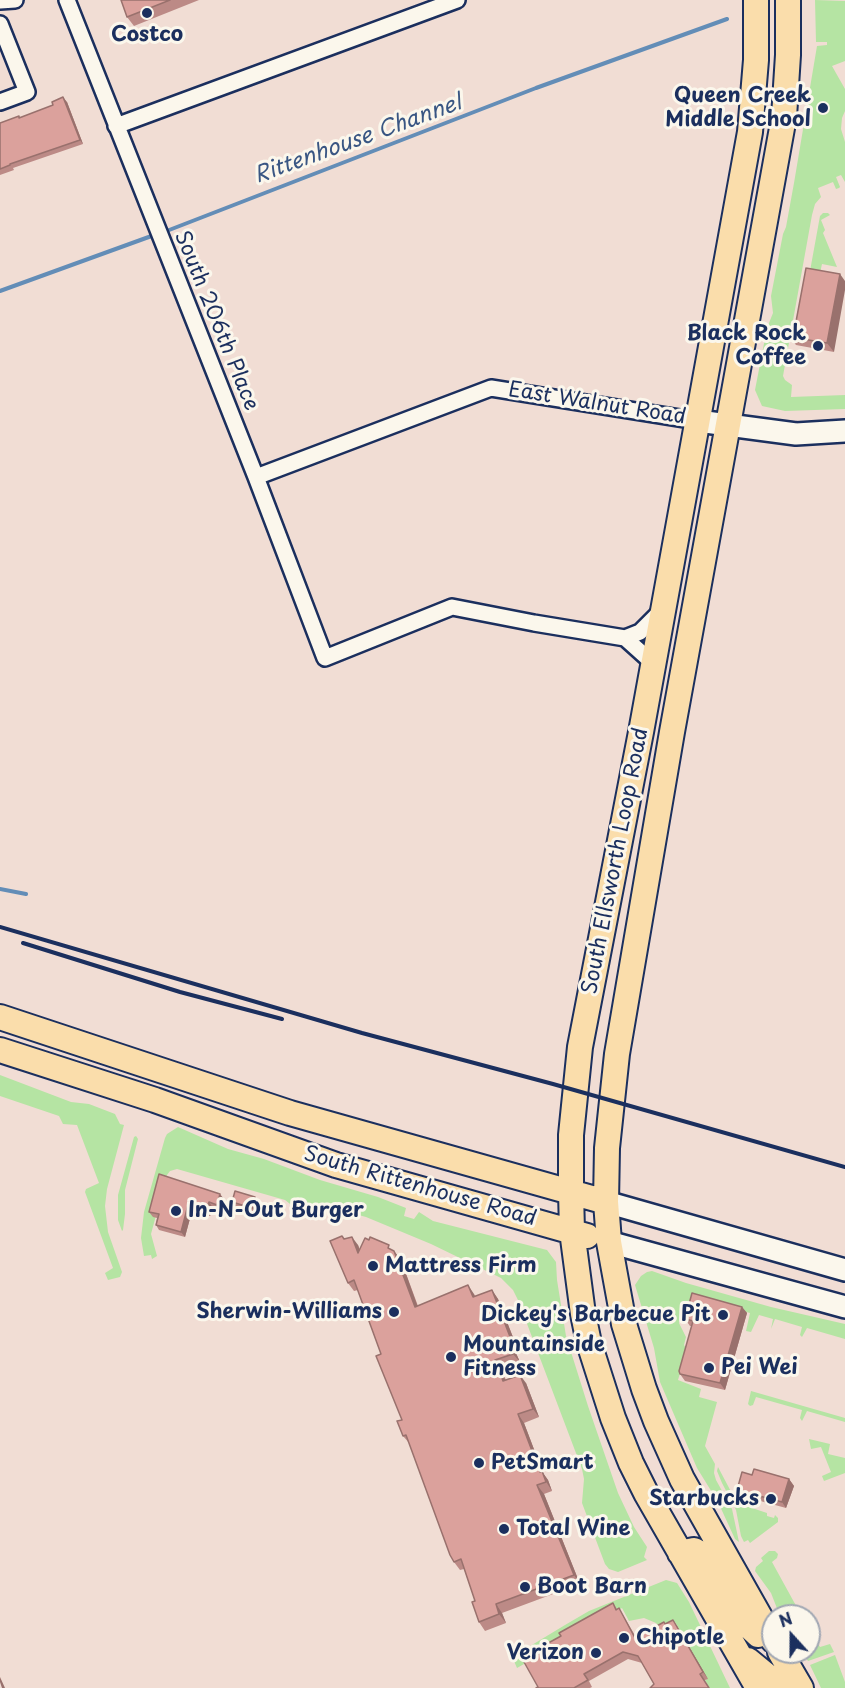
<!DOCTYPE html>
<html>
<head>
<meta charset="utf-8">
<style>
	body { margin:0 }
	#map { position:relative; width:845px; height:1688px; overflow:hidden; background:#f1ddd4; font-family:"Playpen Sans",sans-serif }
	canvas { display:block }
	.north { position:absolute; left:761px; top:1604px; width:60px; height:60px; box-sizing:border-box; background:#fbf7ec; border:2px solid #a1a7b3; border-radius:50%; rotate:339deg; font-size:16px; font-weight:700; line-height:24px; text-align:center; color:#1b2f5e }
	.north::after { content:''; display:block; margin:auto; width:21px; height:27px; background:#1b2f5e; clip-path:polygon(50% 0,100% 100%,50% 72%,0 100%) }
</style>
</head>
<body>
<div id="map">
<canvas width="845" height="1688"></canvas>
<div class="north">N</div>
</div>
<script>
const g = document.querySelector('canvas').getContext('2d');
g.lineJoin = 'round';
function fillPath(path, color) {
  g.fillStyle = color;
  g.fill(path, 'evenodd');
}
function poly(rows) {
  const path = new Path2D();
  for (const r of rows) {
    path.moveTo(r[0], r[1]);
    for (let i = 2; i < r.length; i += 2) path.lineTo(r[i], r[i + 1]);
  }
  return path;
}
function stroke(path, color, width, dash) {
  g.strokeStyle = color;
  g.lineWidth = width;
  g.lineCap = dash ? 'butt' : 'round';
  g.setLineDash(dash || []);
  g.stroke(path);
}
function write(font, color, halo, rows, align = 'center') {
  g.font = font + ' "Playpen Sans",sans-serif';
  g.lineWidth = 6;
  g.setLineDash([]);
  g.textBaseline = 'middle';
  g.strokeStyle = halo;
  g.fillStyle = color;
  for (const [text, x, y, turn = 0] of rows) {
    g.save();
    g.translate(x, y);
    g.rotate((+turn || 0) * Math.PI / 180);
    g.textAlign = isNaN(turn) ? turn : align;
    if (halo) g.strokeText(text, 0, 0);
    g.fillText(text, 0, 0);
    g.restore();
  }
}
const green = poly([
	[815,0,845,1,845,61,832,66,845,89,845,111,842,118,841,129,845,142,845,182,841,175,836,177,840,187,839,188,836,189,833,182,818,188,821,197,815,204,812,215,783,376,785,380,792,385,791,397,845,395,845,409,785,411,762,406,755,390,767,328,773,313,771,296,783,234,786,227,794,183,817,46,827,45,827,42,816,42],
	[823,213,828,213,830,215,821,220,825,230,823,233,837,267,822,264,820,273,810,271,820,216],
	[0,1075,71,1102,89,1104,115,1114,120,1124,124,1125,107,1189,105,1206,108,1232,122,1272,120,1277,108,1280,105,1273,113,1268,85,1192,86,1189,99,1183,77,1125,63,1124,59,1116,0,1096],
	[178,1127,228,1149,264,1159,320,1180,378,1197,406,1208,404,1216,414,1219,419,1212,433,1221,547,1250,556,1262,557,1280,566,1336,588,1406,618,1493,634,1527,647,1547,644,1557,647,1560,618,1572,609,1569,605,1564,582,1503,584,1479,582,1469,518,1300,513,1290,501,1278,431,1244,366,1217,325,1206,294,1207,285,1200,177,1169,170,1171,167,1175,151,1234,157,1256,152,1259,151,1255,144,1256,141,1238,144,1212,165,1138,167,1134],
	[136,1136,138,1139,125,1190,125,1214,123,1230,122,1231,118,1220,118,1195,134,1137],
	[652,1271,686,1283,771,1307,845,1324,845,1339,807,1328,802,1337,800,1335,802,1327,775,1319,771,1329,773,1319,759,1315,751,1332,746,1331,750,1313,699,1299,683,1308,679,1323,686,1337,684,1345,687,1350,678,1380,701,1389,699,1397,717,1402,705,1446,715,1464,714,1473,716,1480,732,1509,739,1542,735,1539,718,1502,697,1468,660,1382,654,1348,635,1285,641,1276,647,1272],
	[751,1391,845,1418,845,1422,807,1411,802,1421,800,1418,802,1410,756,1397,753,1405,750,1406,748,1404],
	[809,1439,830,1444,828,1454,845,1458,845,1473,824,1481,822,1476,831,1472,821,1447,811,1449],
	[718,1467,737,1503,767,1513,767,1516,774,1518,775,1515,778,1518,778,1522,750,1543,748,1540,744,1542,741,1536,736,1510,722,1483,717,1471],
	[769,1551,775,1551,778,1554,777,1558,772,1562,800,1613,809,1610,811,1613,805,1616,780,1616,771,1593,755,1571,756,1567,763,1561,761,1558],
	[666,1580,677,1583,689,1602,730,1688,709,1688,705,1680,707,1679,675,1622,661,1629,656,1623,644,1618,629,1621,622,1608,517,1668,514,1661,517,1654,565,1625,589,1611],
	[809,1629,820,1647,830,1644,834,1652,808,1661,802,1652,809,1652],
	[835,1655,845,1682,845,1688,821,1688,810,1665]
]);
const stream = poly([
	[164,232,536,88,727,19],
	[0,291,157,234],
	[0,889,26,894]
]);
const street = poly([
	[67,0,256,477,325,658,452,607,534,623,625,638,640,632,663,609],
	[0,1,15,0],
	[0,24,27,92,0,102],
	[116,126,457,0],
	[256,477,491,388,698,421],
	[625,638,654,664]
]);
const secondary = poly([
	[698,421,796,434,845,431],
	[606,1202,845,1270],
	[609,1242,845,1307]
]);
const primary = poly([
	[756,0,756,60,750,132,641,732,580,1047,571,1135,571,1192,572,1231,583,1314,589,1343,613,1418,631,1463,646,1493,758,1688],
	[0,1017,290,1113,606,1202],
	[0,1050,155,1100,336,1165,587,1236],
	[680,1553,694,1550,701,1554,743,1621,758,1635],
	[773,1640,682,1479,656,1421,644,1389,624,1324,609,1242,606,1202,607,1148,617,1054,672,732,784,117,788,55,788,0],
	[780,1652,801,1688],
	[748,1660,776,1683,779,1688]
]);
const rail = poly([
	[0,927,362,1033,553,1084,845,1167],
	[23,943,180,992,282,1019]
]);
const wall = poly([
	[121,0,199,0,134,26,127,17],
	[67,102,83,144,13,168,14,170,0,175,0,123,19,116,20,118],
	[806,268,834,352,796,345,790,337,795,327],
	[224,1199,221,1210,213,1208,210,1216,192,1211,185,1237,159,1230,156,1225,157,1218,153,1217,149,1212],
	[258,1201,255,1212,235,1207,232,1202],
	[345,1239,358,1245,360,1250,392,1250,394,1251,401,1260,418,1306,474,1294,475,1297,492,1290,498,1299,518,1350,515,1351,520,1362,501,1369,506,1380,526,1383,539,1417,524,1423,543,1473,548,1480,552,1491,544,1494,580,1584,502,1613,506,1623,485,1631,479,1622,475,1601,464,1569,460,1570,454,1562,410,1444,403,1436,402,1420,381,1354,358,1290,354,1291,348,1283],
	[742,1307,747,1313,725,1390,685,1381,680,1374,692,1326,690,1326,685,1319],
	[752,1475,789,1479,794,1486,786,1508,742,1496,737,1490],
	[613,1603,617,1609,619,1608,623,1615,636,1637,665,1624,677,1626,708,1679,705,1680,654,1684,642,1663,628,1659,589,1681,592,1687,590,1688,536,1688,538,1687,561,1636]
]);
const shadedWall = poly([
	[63,97,67,102,83,144,80,140],
	[840,274,845,281,845,290,834,352,827,343],
	[220,1194,224,1199,221,1210,217,1205],
	[255,1197,258,1201,255,1212,252,1208],
	[209,1202,213,1208,210,1216,206,1210],
	[188,1205,192,1211,185,1237,181,1232],
	[352,1237,358,1245,364,1262,358,1253],
	[394,1251,401,1260,421,1316,415,1307],
	[468,1285,474,1294,479,1306,473,1297],
	[492,1290,498,1299,518,1350,512,1342],
	[742,1307,747,1313,725,1390,720,1383],
	[509,1342,515,1351,520,1362,513,1354],
	[495,1360,501,1369,509,1390,503,1381],
	[520,1375,526,1383,539,1417,533,1409],
	[518,1414,524,1423,543,1473,548,1480,552,1491,540,1472],
	[789,1479,794,1486,786,1508,782,1502],
	[537,1485,544,1494,580,1584,574,1575],
	[496,1604,502,1613,506,1623,499,1614],
	[673,1620,677,1626,708,1679,703,1672],
	[0,1677,5,1688,2,1688,0,1682]
]);
const building = poly([
	[121,0,170,0,127,17,121,0],
	[63,97,80,140,10,164,10,165,0,169,0,123,19,116,19,118,53,105,52,102,63,97],
	[806,268,840,274,827,343,790,337,792,326,795,327,806,268],
	[159,1174,220,1194,217,1205,209,1202,206,1210,188,1205,181,1232,156,1225,159,1214,149,1212,159,1174],
	[235,1191,255,1197,252,1208,232,1202,235,1191],
	[342,1236,344,1239,352,1237,358,1253,365,1238,369,1240,370,1237,389,1245,388,1248,394,1251,415,1307,468,1285,473,1297,492,1290,512,1342,509,1342,513,1354,495,1360,503,1381,520,1375,533,1409,518,1414,540,1472,542,1471,546,1482,537,1485,574,1575,496,1604,499,1614,479,1622,472,1602,475,1601,461,1559,454,1562,450,1555,406,1435,403,1436,397,1421,402,1420,376,1356,381,1354,354,1280,348,1283,330,1241,342,1236],
	[692,1293,742,1307,720,1383,680,1374,679,1371,693,1321,685,1319,692,1293],
	[754,1469,789,1479,782,1502,737,1490,742,1472,752,1475,754,1469],
	[613,1603,616,1610,619,1608,635,1638,664,1622,665,1624,673,1620,703,1672,700,1674,709,1688,650,1688,654,1684,638,1656,623,1652,584,1674,588,1680,574,1688,536,1688,538,1687,524,1662,543,1651,541,1647,561,1636,559,1633,613,1603]
]);
const markers = [
	[147,13,6,"#1b2f5e"],
	[823,108,6,"#1b2f5e"],
	[818,346,6,"#1b2f5e"],
	[176,1211,6,"#1b2f5e"],
	[373,1266,6,"#1b2f5e"],
	[394,1312,6,"#1b2f5e"],
	[723,1315,6,"#1b2f5e"],
	[451,1357,6,"#1b2f5e"],
	[709,1368,6,"#1b2f5e"],
	[479,1463,6,"#1b2f5e"],
	[771,1499,6,"#1b2f5e"],
	[504,1529,6,"#1b2f5e"],
	[525,1587,6,"#1b2f5e"],
	[624,1638,6,"#1b2f5e"],
	[596,1653,6,"#1b2f5e"]
];
const poiNames = [
	["Costco",147,35,"center"],
	["Queen Creek",811,96,"right"],
	["Middle School",811,120,"right"],
	["Black Rock",806,334,"right"],
	["Coffee",806,358,"right"],
	["In-N-Out Burger",188,1211],
	["Mattress Firm",385,1266],
	["Sherwin-Williams",382,1312,"right"],
	["Dickey's Barbecue Pit",711,1315,"right"],
	["Mountainside",463,1345],
	["Fitness",463,1369],
	["Pei Wei",721,1368],
	["PetSmart",491,1463],
	["Starbucks",759,1499,"right"],
	["Total Wine",516,1529],
	["Boot Barn",537,1587],
	["Chipotle",636,1638],
	["Verizon",584,1653,"right"]
];
const streetNames = [
	["South 206th Place",216,321,68],
	["East Walnut Road",597,404,9],
	["South Ellsworth Loop Road",616,861,-79],
	["South Rittenhouse Road",420,1187,16]
];
const waterNames = [
	["Rittenhouse Channel",358,140,-20]
];
fillPath(green, '#b5e4a3');
stroke(stream, '#638db7', 4);
stroke(street, '#1b2f5e', 20);
stroke(secondary, '#1b2f5e', 26);
stroke(primary, '#1b2f5e', 28);
stroke(street, '#fbf7ec', 15);
stroke(secondary, '#fbf7ec', 21);
stroke(primary, '#faddab', 24);
stroke(rail, '#1b2f5e', 4);
fillPath(wall, '#bc8a86');
fillPath(shadedWall, '#99716d');
fillPath(building, '#dba19c');
stroke(building, '#99716d', 1.5);
for (const [x, y, r, color] of markers) {
  const dot = new Path2D();
  dot.arc(x, y, r, 0, 2 * Math.PI);
  g.fillStyle = color;
  g.fill(dot);
  stroke(dot, '#fbf7ec', 2);
}
write('bold 21px', '#1b2f5e', '#fbf7ec', poiNames, 'left');
write('21px', '#1b2f5e', '#fbf7ec', streetNames);
write('italic 22px', '#395683', '#fbf7ec', waterNames);
</script>
</body>
</html>
